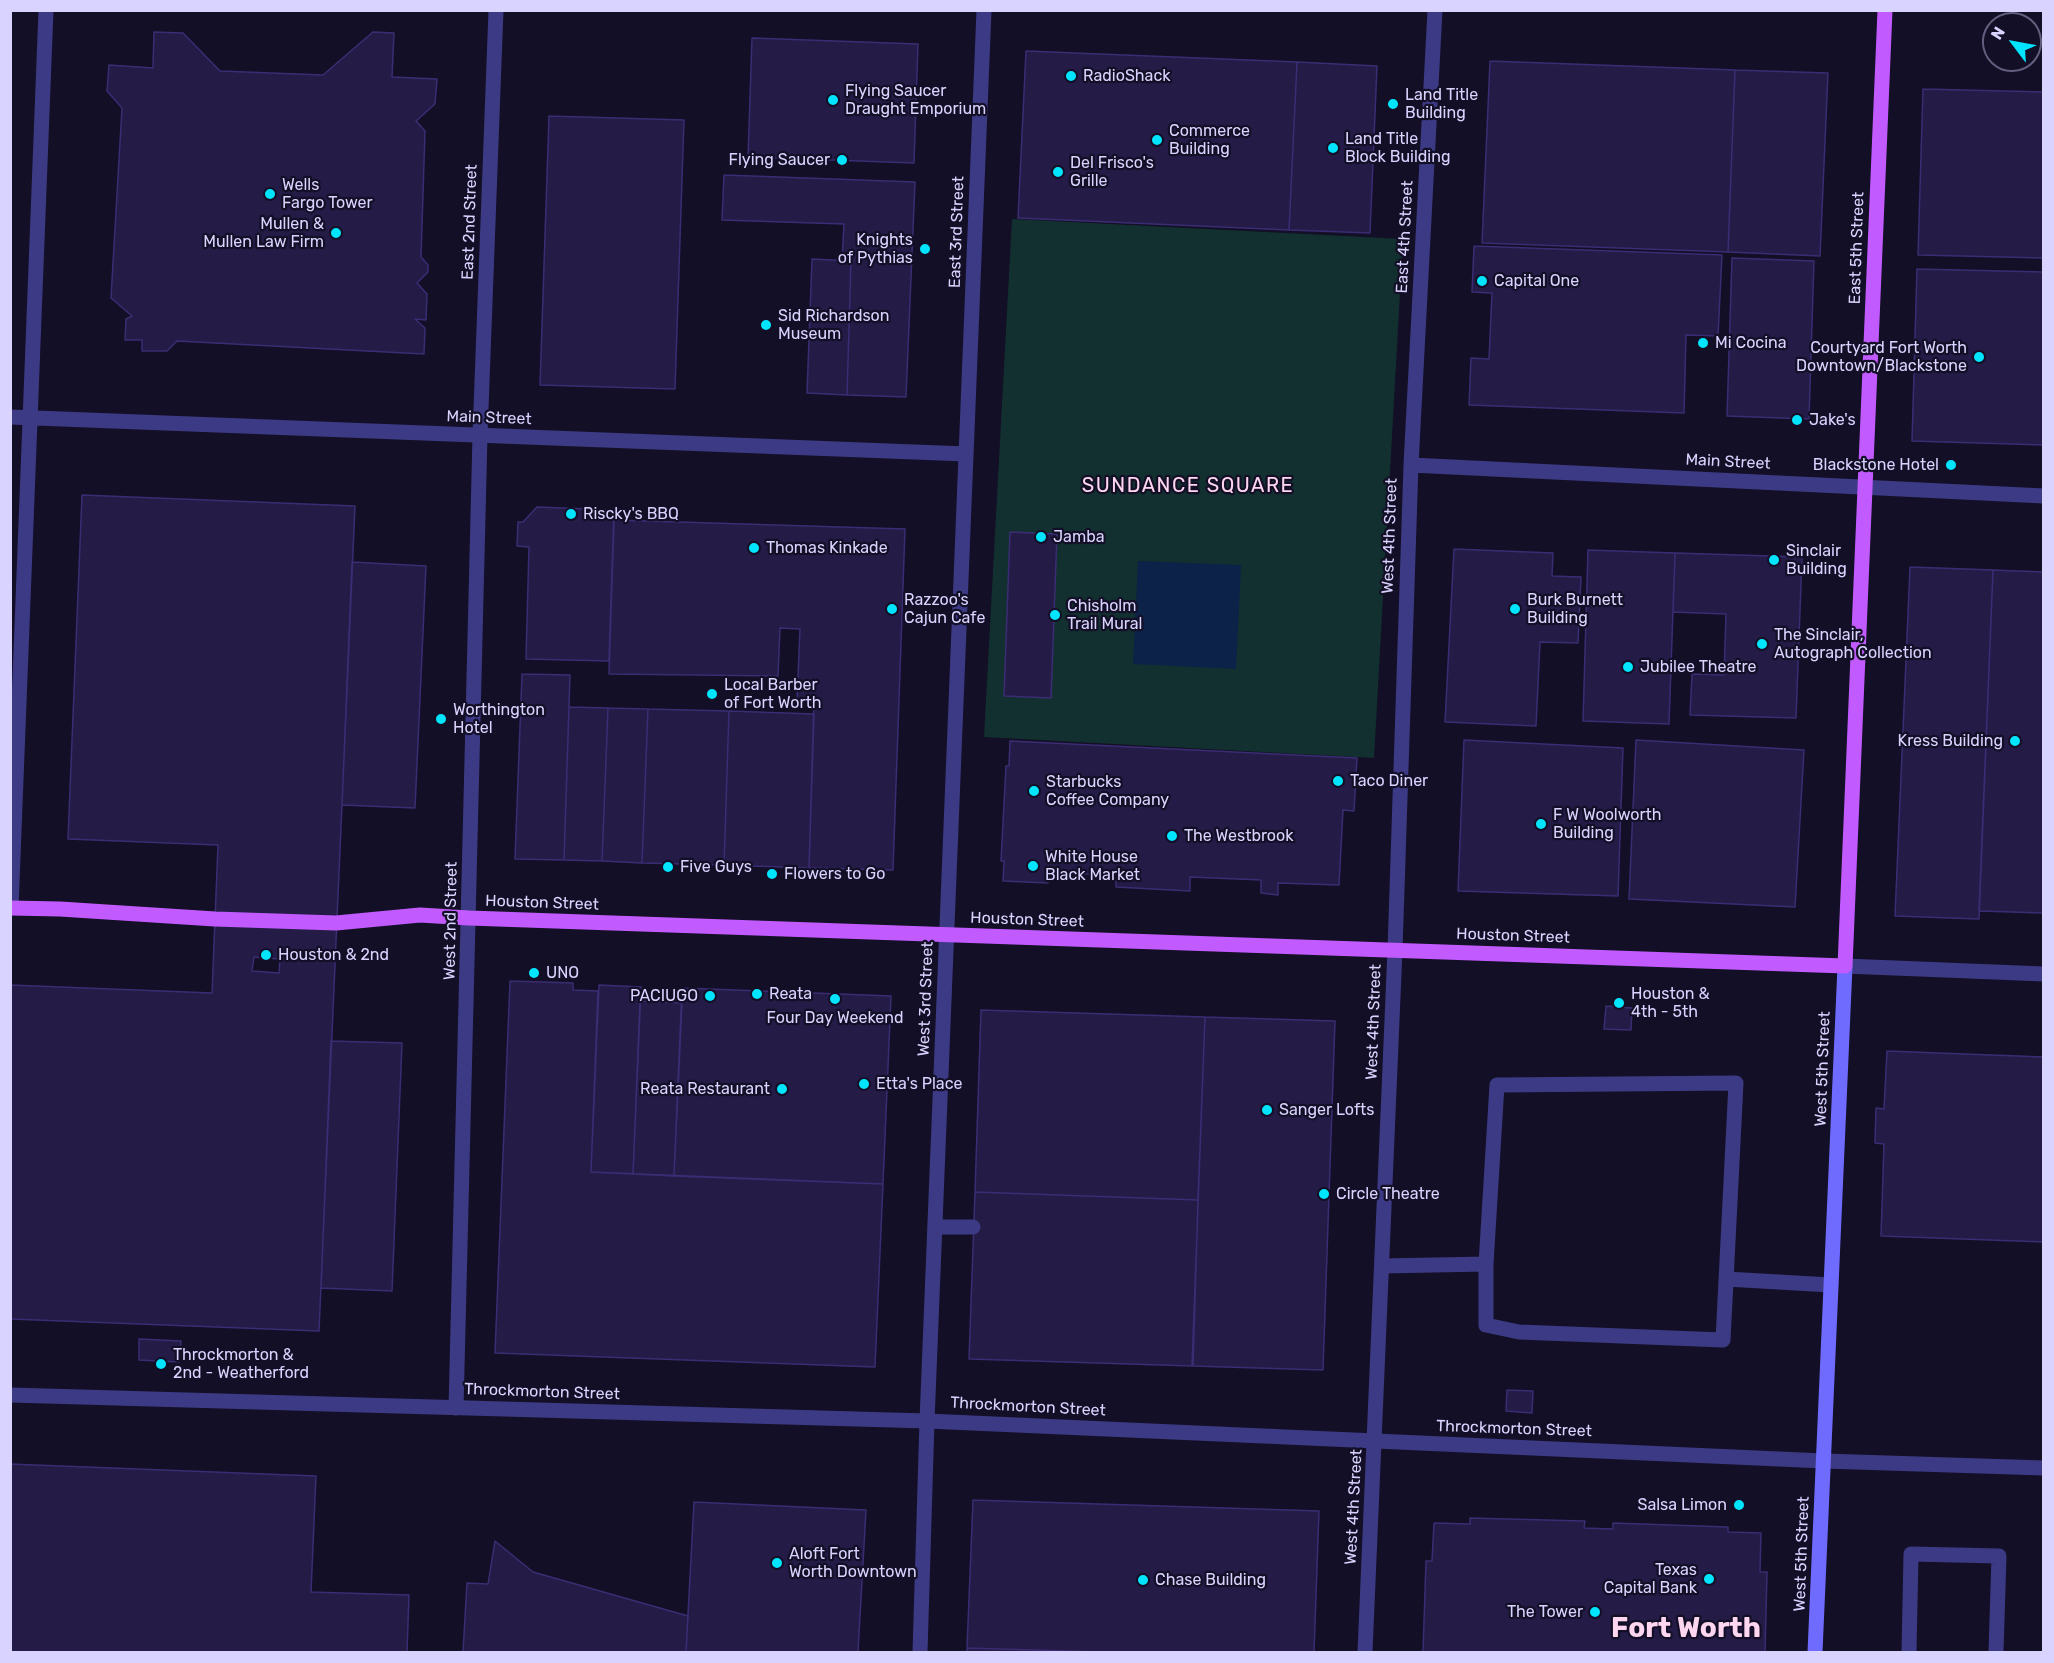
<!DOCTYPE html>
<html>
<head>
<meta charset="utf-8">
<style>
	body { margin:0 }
	#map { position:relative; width:2054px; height:1663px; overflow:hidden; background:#130f26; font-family:Rubik,sans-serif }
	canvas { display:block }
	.frame { position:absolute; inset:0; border:12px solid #d9d4ff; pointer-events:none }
	.north { position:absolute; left:1982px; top:12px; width:60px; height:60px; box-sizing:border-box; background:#130f26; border:2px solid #625e7d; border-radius:50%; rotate:302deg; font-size:16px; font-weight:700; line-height:24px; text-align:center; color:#d9d4ff }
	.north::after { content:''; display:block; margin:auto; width:21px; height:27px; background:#00e5ff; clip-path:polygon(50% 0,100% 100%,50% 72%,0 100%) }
</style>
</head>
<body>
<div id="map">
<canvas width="2054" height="1663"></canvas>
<div class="frame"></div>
<div class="north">N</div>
</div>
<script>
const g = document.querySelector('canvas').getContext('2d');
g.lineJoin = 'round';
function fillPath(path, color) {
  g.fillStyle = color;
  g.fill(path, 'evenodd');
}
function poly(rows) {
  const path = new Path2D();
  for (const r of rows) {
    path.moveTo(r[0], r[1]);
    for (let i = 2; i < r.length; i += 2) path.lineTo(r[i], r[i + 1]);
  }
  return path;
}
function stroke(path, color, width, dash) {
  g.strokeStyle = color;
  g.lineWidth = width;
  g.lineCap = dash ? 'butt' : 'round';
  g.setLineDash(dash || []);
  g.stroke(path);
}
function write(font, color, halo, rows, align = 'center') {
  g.font = font + ' Rubik,sans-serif';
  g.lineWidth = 4.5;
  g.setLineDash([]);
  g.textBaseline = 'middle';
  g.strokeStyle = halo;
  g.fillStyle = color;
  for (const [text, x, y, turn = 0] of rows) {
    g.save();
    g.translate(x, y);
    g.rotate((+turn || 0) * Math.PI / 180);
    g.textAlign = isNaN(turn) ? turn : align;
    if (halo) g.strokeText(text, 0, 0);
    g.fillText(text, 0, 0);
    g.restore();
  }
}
const green = poly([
	[1012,219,1403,239,1374,758,984,737]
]);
const water = poly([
	[1138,561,1241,565,1236,669,1133,664]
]);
const building = poly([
	[154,32,183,33,220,71,323,75,373,32,394,33,392,77,437,79,435,104,416,121,425,131,421,257,428,265,428,272,417,283,427,294,426,320,415,319,425,328,424,354,177,341,167,351,142,351,142,340,125,340,126,319,132,316,111,298,122,108,107,91,109,65,153,68,154,32],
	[752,38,918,44,914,163,748,157,752,38],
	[1026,51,1297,62,1289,230,1018,218,1026,51],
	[1490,61,1735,70,1728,252,1482,243,1490,61],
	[1297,62,1377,66,1370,233,1289,230,1297,62],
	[1735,70,1828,73,1820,256,1728,252,1735,70],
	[1923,89,2044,92,2044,258,1918,255,1923,89],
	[549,116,684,120,675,389,540,385,549,116],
	[724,175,915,182,906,397,847,395,851,261,842,260,844,224,722,220,724,175],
	[1474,246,1722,255,1718,336,1686,335,1684,413,1469,405,1471,358,1489,359,1492,293,1472,292,1474,246],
	[1732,258,1814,261,1809,419,1727,416,1732,258],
	[812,259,851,261,847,395,807,393,812,259],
	[1917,269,2044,272,2044,445,1912,441,1917,269],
	[82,495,355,506,319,1331,10,1319,10,985,212,993,218,845,68,839,82,495],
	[537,507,614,510,609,661,526,659,529,547,517,546,518,522,523,522,537,507],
	[614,520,905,529,893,870,809,868,814,700,797,699,800,629,780,628,778,676,609,674,614,520],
	[1010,532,1057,534,1051,698,1004,696,1010,532],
	[1454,549,1553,553,1552,576,1581,577,1578,643,1540,642,1536,726,1445,722,1454,549],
	[1588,550,1675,553,1669,724,1583,721,1588,550],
	[1675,553,1802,557,1796,718,1690,715,1692,674,1724,675,1726,614,1673,612,1675,553],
	[352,562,426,566,415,808,342,805,352,562],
	[1910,567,1993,570,1979,919,1895,916,1910,567],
	[1993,570,2044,572,2044,913,1979,911,1993,570],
	[522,674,570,675,564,860,515,859,522,674],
	[569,707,608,708,602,861,564,860,569,707],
	[608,708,648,709,642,863,602,861,608,708],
	[648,709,729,711,724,865,642,863,648,709],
	[729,711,814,714,809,868,724,865,729,711],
	[1464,740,1623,748,1618,896,1458,891,1464,740],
	[1636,740,1804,750,1795,907,1629,899,1636,740],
	[1010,741,1357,758,1354,811,1343,810,1339,885,1278,883,1278,895,1261,893,1261,880,1190,877,1190,891,1116,887,1116,875,1062,873,1062,875,1049,875,1048,883,1003,881,1004,861,1001,861,1006,766,1009,766,1010,741],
	[254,957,280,959,279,973,252,971,254,957],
	[510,981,573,983,573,990,598,991,591,1172,883,1184,875,1367,495,1353,510,981],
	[599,985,641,987,633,1174,591,1172,599,985],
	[682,988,891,996,883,1184,674,1176,682,988],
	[640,1001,682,1003,674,1176,633,1174,640,1001],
	[1606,1006,1632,1008,1631,1030,1604,1029,1606,1006],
	[981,1010,1205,1017,1198,1200,975,1192,981,1010],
	[1205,1017,1335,1021,1323,1370,1192,1366,1205,1017],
	[331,1041,402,1043,392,1291,321,1288,331,1041],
	[1887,1051,2044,1057,2044,1242,1881,1236,1884,1144,1875,1143,1876,1108,1884,1109,1887,1051],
	[975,1192,1198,1200,1193,1366,969,1359,975,1192],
	[139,1339,181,1341,179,1362,139,1360,139,1339],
	[1507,1390,1533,1391,1532,1413,1506,1411,1507,1390],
	[10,1464,316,1476,311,1592,409,1595,407,1652,10,1652,10,1464],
	[973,1500,1319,1511,1314,1652,1100,1652,967,1648,973,1500],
	[694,1502,866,1510,858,1652,686,1652,694,1502],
	[1470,1518,1585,1521,1584,1528,1613,1529,1613,1523,1728,1527,1728,1532,1761,1533,1760,1572,1767,1572,1765,1652,1423,1652,1426,1561,1432,1561,1434,1523,1470,1524,1470,1518],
	[495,1541,533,1572,688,1616,686,1652,463,1652,467,1583,488,1584,495,1541],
	[967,1648,1100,1652,967,1652,967,1648]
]);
const service = poly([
	[1736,1083,1723,1340,1519,1332,1486,1325,1486,1264,1497,1085,1736,1083],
	[935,1227,973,1227],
	[1382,1266,1486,1264],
	[1726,1279,1831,1285],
	[1909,1652,1911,1554,1999,1556,1996,1652]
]);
const minor = poly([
	[10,417,966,454],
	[1411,465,2044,496],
	[11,908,46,10],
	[456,1408,480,435,496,10],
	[920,1652,927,1421,984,10],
	[1365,1652,1395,950,1411,465,1435,10]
]);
const tertiary = poly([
	[1845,966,2044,974],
	[10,1395,927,1421,1824,1461,2044,1468]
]);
const secondary = poly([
	[1815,1652,1845,966]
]);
const primary = poly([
	[10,908,60,909,215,919,336,923,420,915,469,918,1845,966,1885,10]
]);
const markers = [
	[1071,76,6,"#00e5ff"],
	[833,100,6,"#00e5ff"],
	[1393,104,6,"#00e5ff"],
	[1157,140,6,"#00e5ff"],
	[1333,148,6,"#00e5ff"],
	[842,160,6,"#00e5ff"],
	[1058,172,6,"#00e5ff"],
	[270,194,6,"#00e5ff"],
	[336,233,6,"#00e5ff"],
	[925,249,6,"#00e5ff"],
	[1482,281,6,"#00e5ff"],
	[766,325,6,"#00e5ff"],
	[1703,343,6,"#00e5ff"],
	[1979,357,6,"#00e5ff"],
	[1797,420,6,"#00e5ff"],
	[1951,465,6,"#00e5ff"],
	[571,514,6,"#00e5ff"],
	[1041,537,6,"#00e5ff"],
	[754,548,6,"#00e5ff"],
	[1774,560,6,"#00e5ff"],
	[892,609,6,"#00e5ff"],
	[1515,609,6,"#00e5ff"],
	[1055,615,6,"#00e5ff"],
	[1762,644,6,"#00e5ff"],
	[1628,667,6,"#00e5ff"],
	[712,694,6,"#00e5ff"],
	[441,719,6,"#00e5ff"],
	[2015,741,6,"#00e5ff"],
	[1338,781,6,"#00e5ff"],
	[1034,791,6,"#00e5ff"],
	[1541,824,6,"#00e5ff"],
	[1172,836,6,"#00e5ff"],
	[1033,866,6,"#00e5ff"],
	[668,867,6,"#00e5ff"],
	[772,874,6,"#00e5ff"],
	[266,955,6,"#00e5ff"],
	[534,973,6,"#00e5ff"],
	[757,994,6,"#00e5ff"],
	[710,996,6,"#00e5ff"],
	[835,999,6,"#00e5ff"],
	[1619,1003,6,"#00e5ff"],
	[864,1084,6,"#00e5ff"],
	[782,1089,6,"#00e5ff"],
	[1267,1110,6,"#00e5ff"],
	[1324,1194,6,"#00e5ff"],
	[161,1364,6,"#00e5ff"],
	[1739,1505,6,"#00e5ff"],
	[777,1563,6,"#00e5ff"],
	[1709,1579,6,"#00e5ff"],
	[1143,1580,6,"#00e5ff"],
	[1595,1612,6,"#00e5ff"]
];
const poiNames = [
	["RadioShack",1083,76],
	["Flying Saucer",845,91],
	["Draught Emporium",845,109],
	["Land Title",1405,95],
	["Building",1405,113],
	["Commerce",1169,131],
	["Building",1169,149],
	["Land Title",1345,139],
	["Block Building",1345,157],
	["Flying Saucer",830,160,"right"],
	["Del Frisco's",1070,163],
	["Grille",1070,181],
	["Wells",282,185],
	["Fargo Tower",282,203],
	["Mullen &",324,224,"right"],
	["Mullen Law Firm",324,242,"right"],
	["Knights",913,240,"right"],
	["of Pythias",913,258,"right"],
	["Capital One",1494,281],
	["Sid Richardson",778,316],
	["Museum",778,334],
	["Mi Cocina",1715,343],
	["Courtyard Fort Worth",1967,348,"right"],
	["Downtown/Blackstone",1967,366,"right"],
	["Jake's",1809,420],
	["Blackstone Hotel",1939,465,"right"],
	["Riscky's BBQ",583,514],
	["Jamba",1053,537],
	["Thomas Kinkade",766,548],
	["Sinclair",1786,551],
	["Building",1786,569],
	["Razzoo's",904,600],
	["Cajun Cafe",904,618],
	["Burk Burnett",1527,600],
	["Building",1527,618],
	["Chisholm",1067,606],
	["Trail Mural",1067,624],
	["The Sinclair,",1774,635],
	["Autograph Collection",1774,653],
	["Jubilee Theatre",1640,667],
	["Local Barber",724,685],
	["of Fort Worth",724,703],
	["Worthington",453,710],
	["Hotel",453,728],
	["Kress Building",2003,741,"right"],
	["Taco Diner",1350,781],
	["Starbucks",1046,782],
	["Coffee Company",1046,800],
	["F W Woolworth",1553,815],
	["Building",1553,833],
	["The Westbrook",1184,836],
	["White House",1045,857],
	["Black Market",1045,875],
	["Five Guys",680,867],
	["Flowers to Go",784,874],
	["Houston & 2nd",278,955],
	["UNO",546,973],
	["Reata",769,994],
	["Houston &",1631,994],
	["4th - 5th",1631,1012],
	["PACIUGO",698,996,"right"],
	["Four Day Weekend",835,1018,"center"],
	["Etta's Place",876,1084],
	["Reata Restaurant",770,1089,"right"],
	["Sanger Lofts",1279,1110],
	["Circle Theatre",1336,1194],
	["Throckmorton &",173,1355],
	["2nd - Weatherford",173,1373],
	["Salsa Limon",1727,1505,"right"],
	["Aloft Fort",789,1554],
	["Worth Downtown",789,1572],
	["Texas",1697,1570,"right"],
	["Capital Bank",1697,1588,"right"],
	["Chase Building",1155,1580],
	["The Tower",1583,1612,"right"]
];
const streetNames = [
	["East 2nd Street",470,222,-88],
	["East 3rd Street",957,232,-88],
	["East 4th Street",1405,237,-87],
	["East 5th Street",1857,248,-88],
	["Main Street",489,418,2],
	["Main Street",1728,462,3],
	["West 4th Street",1390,536,-88],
	["Houston Street",542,903,2],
	["Houston Street",1027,920,2],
	["West 2nd Street",451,921,-89],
	["Houston Street",1513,936,2],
	["West 3rd Street",926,999,-88],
	["West 4th Street",1374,1022,-88],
	["West 5th Street",1823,1069,-88],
	["Throckmorton Street",542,1392,2],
	["Throckmorton Street",1028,1407,3],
	["Throckmorton Street",1514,1429,2],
	["West 4th Street",1354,1507,-87],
	["West 5th Street",1802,1554,-88]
];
const quarterNames = [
	["SUNDANCE SQUARE",1188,486]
];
const townNames = [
	["Fort Worth",1686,1629]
];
fillPath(green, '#12302f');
fillPath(water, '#0c2248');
fillPath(building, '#241b47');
stroke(building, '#3b2d73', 1.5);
stroke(service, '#3d3a85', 15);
stroke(minor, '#3d3a85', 15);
stroke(tertiary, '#3d3a85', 15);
stroke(secondary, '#6f6bff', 15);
stroke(primary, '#c25bff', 15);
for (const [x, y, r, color] of markers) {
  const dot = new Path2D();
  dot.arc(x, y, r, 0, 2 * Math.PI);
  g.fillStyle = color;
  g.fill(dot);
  stroke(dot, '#130f26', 2);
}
write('16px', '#d9d4ff', '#130f26', poiNames, 'left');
write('16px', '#d9d4ff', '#130f26', streetNames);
g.letterSpacing = '1.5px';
write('20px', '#ffd6f0', '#130f26', quarterNames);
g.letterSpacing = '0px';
write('bold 28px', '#ffd6f0', '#130f26', townNames);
</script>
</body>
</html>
